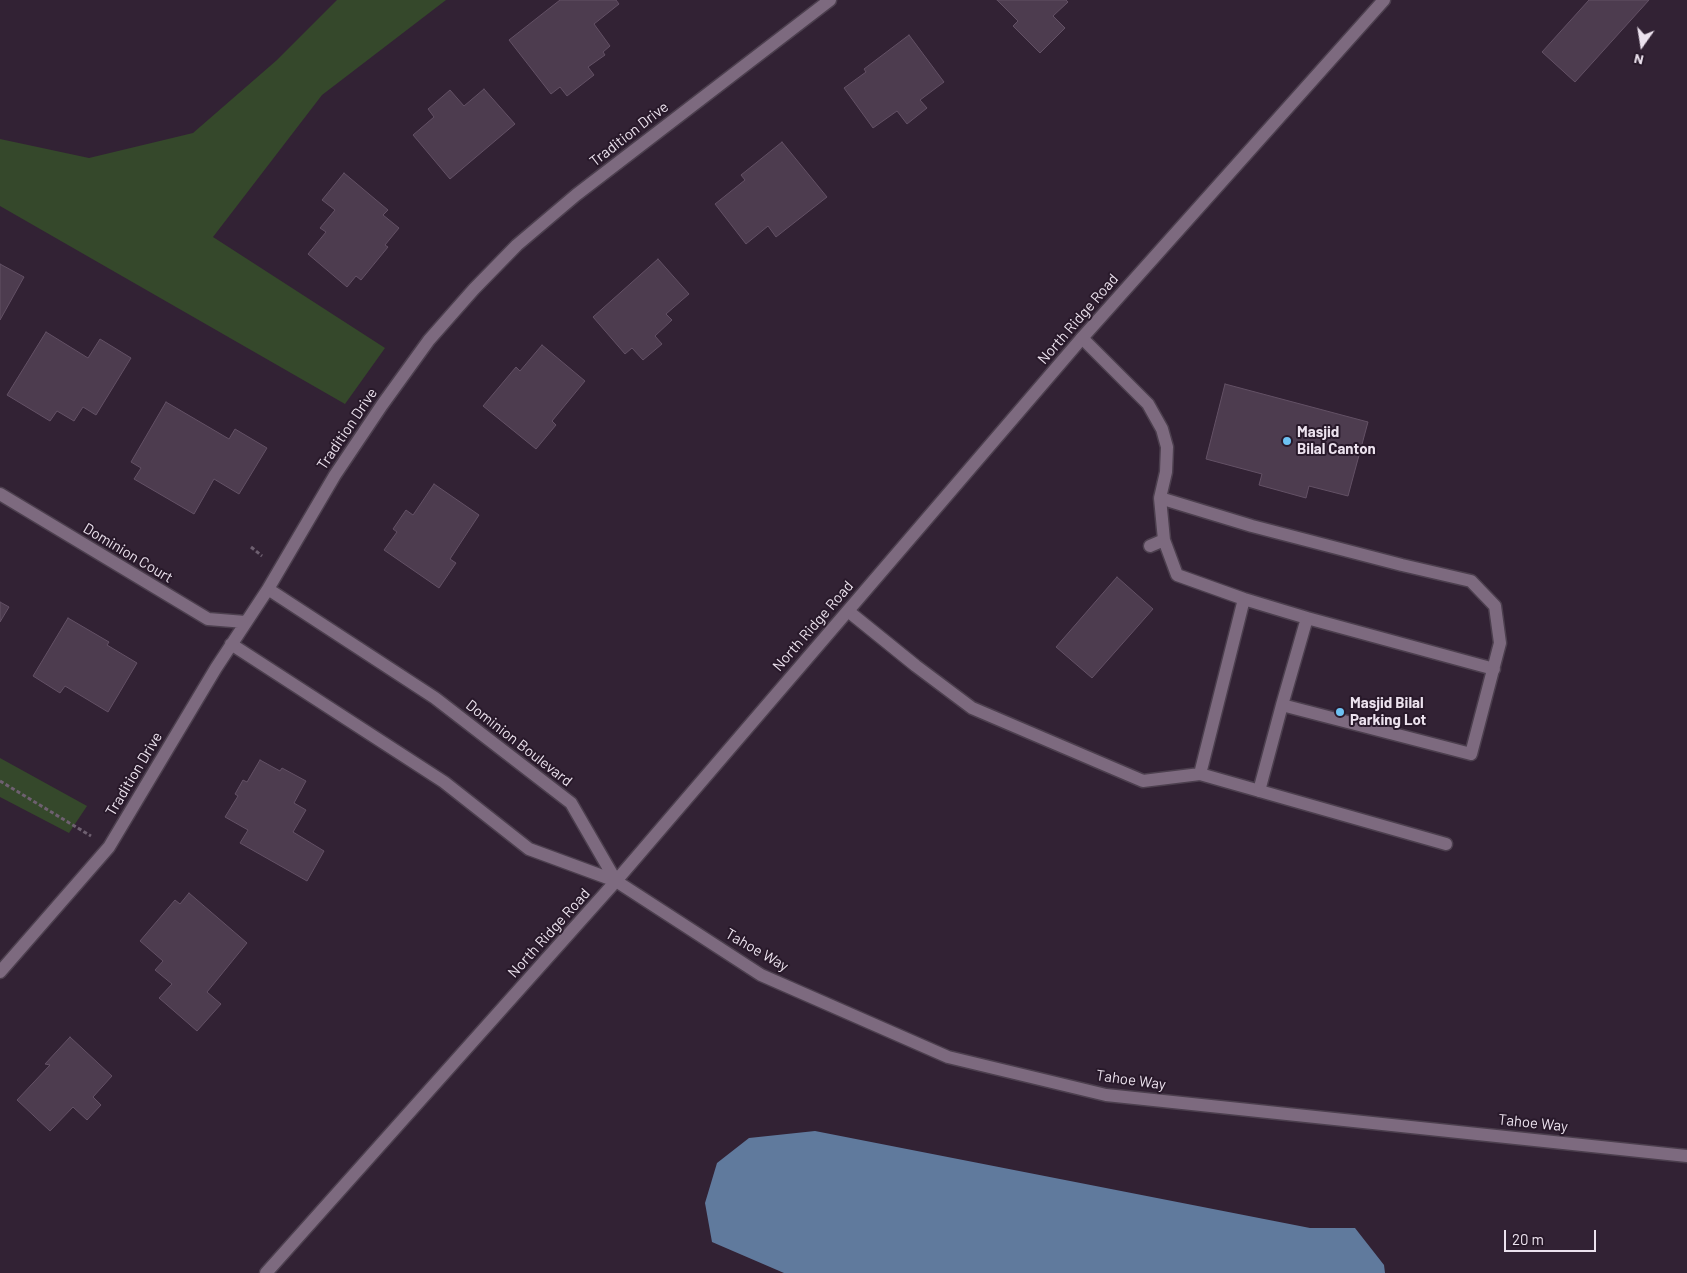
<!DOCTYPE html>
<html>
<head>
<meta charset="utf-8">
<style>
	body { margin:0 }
	#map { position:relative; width:1687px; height:1273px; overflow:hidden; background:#322234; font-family:Barlow,sans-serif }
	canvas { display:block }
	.north { position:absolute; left:1617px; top:20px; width:50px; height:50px; -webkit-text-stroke:4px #28192a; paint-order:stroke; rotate:193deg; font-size:14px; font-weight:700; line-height:20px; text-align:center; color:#ece2ee }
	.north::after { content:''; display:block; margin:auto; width:18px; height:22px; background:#ece2ee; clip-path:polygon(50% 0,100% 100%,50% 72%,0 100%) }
	.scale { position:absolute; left:1504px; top:1230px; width:92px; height:22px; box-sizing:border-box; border:2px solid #ece2ee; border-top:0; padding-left:6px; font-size:15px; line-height:18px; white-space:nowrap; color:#ece2ee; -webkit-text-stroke:4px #28192a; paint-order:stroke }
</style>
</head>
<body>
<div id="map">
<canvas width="1687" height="1273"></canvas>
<div class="north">N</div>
<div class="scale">20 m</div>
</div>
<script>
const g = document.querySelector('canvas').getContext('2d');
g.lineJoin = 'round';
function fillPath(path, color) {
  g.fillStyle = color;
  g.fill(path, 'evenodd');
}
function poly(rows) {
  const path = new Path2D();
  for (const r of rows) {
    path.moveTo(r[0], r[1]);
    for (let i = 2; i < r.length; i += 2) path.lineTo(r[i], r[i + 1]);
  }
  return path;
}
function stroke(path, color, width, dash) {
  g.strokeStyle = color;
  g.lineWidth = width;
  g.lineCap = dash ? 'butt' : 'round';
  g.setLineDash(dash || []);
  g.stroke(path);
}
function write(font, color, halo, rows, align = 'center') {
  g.font = font + ' Barlow,sans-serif';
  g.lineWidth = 4;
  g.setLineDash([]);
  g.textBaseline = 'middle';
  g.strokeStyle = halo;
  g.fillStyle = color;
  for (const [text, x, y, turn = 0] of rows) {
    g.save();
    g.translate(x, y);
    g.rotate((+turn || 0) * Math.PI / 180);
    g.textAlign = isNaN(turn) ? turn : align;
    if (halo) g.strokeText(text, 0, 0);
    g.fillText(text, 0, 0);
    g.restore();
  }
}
const green = poly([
	[337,0,446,0,322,95,213,237,385,348,345,404,0,206,0,139,89,158,193,133,277,60],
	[0,758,87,806,69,833,0,797]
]);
const water = poly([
	[815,1131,1310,1228,1355,1228,1384,1265,1385,1273,784,1273,712,1242,705,1203,717,1163,749,1138]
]);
const building = poly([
	[560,0,616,0,619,4,594,24,610,46,603,52,605,55,588,67,594,75,567,96,560,87,551,94,509,40,560,0],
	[997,0,1066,0,1068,2,1053,16,1065,28,1040,53,1013,26,1018,21,997,0],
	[1589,0,1649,0,1575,82,1542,52,1589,0],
	[909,35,944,82,920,100,927,108,907,124,897,111,873,128,844,88,866,72,864,69,909,35],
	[484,89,515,124,450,179,413,135,434,117,428,109,450,90,464,106,484,89],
	[782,142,827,197,776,237,768,226,746,244,715,204,745,180,741,175,782,142],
	[344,173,388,210,383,215,399,228,385,245,388,247,361,280,356,276,347,287,308,254,326,232,320,228,335,210,322,200,344,173],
	[658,259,689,294,666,314,672,320,655,336,662,344,643,360,632,348,625,354,593,317,658,259],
	[0,264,24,277,0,320,0,264],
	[46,332,88,358,100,339,131,358,96,415,83,407,74,421,57,411,50,421,7,395,46,332],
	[542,345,585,381,552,421,556,425,536,449,483,406,516,367,520,371,542,345],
	[1225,384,1368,422,1348,496,1309,486,1306,498,1259,485,1262,474,1206,459,1225,384],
	[166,402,229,439,235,429,267,448,239,494,214,479,194,514,134,479,141,468,131,462,166,402],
	[434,484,479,515,450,559,456,563,439,588,384,550,397,532,393,529,406,510,413,515,434,484],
	[1117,577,1153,609,1092,678,1056,647,1117,577],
	[0,602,9,607,0,622,0,602],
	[68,618,109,642,107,645,137,663,108,712,65,686,60,693,33,676,68,618],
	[260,760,280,771,282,768,306,781,294,803,306,810,293,832,324,851,307,881,240,843,248,830,225,817,238,796,235,794,243,780,247,782,260,760],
	[189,893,247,943,207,992,221,1004,197,1031,159,998,172,984,155,970,163,961,140,941,175,900,180,904,189,893],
	[70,1037,112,1076,93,1097,101,1105,87,1120,73,1107,50,1131,17,1100,50,1065,45,1064,70,1037]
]);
const path = poly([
	[251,547,262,556],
	[0,781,91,836]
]);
const service = poly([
	[1082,338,1148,404,1162,429,1167,447,1166,472,1160,498,1252,526,1402,565,1471,581,1495,606,1500,643,1471,754,1282,705,1307,618,1244,599,1177,575,1164,540,1160,498],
	[1150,546,1164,540],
	[1244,599,1200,774,1446,844],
	[848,611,916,666,972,708,1143,781,1200,774],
	[1307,618,1494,669],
	[1259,791,1282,705]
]);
const minor = poly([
	[0,494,208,619,245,622],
	[268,589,435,698,571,803,616,881],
	[231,644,444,782,529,849,616,881,761,975,948,1057,1106,1095,1687,1156],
	[0,972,109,847,216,668,268,589,335,475,382,405,429,340,474,289,517,245,576,195,830,0]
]);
const tertiary = poly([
	[266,1273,616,881,1082,338,1384,0]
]);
const markers = [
	[1287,441,5,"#6dc2f3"],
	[1340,712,5,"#6dc2f3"]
];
const streetNames = [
	["Tradition Drive",629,134,-38],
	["North Ridge Road",1078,319,-49],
	["Tradition Drive",347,429,-56],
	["Dominion Court",128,553,31],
	["North Ridge Road",813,626,-49],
	["Dominion Boulevard",519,743,38],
	["Tradition Drive",134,774,-59],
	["North Ridge Road",549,933,-48],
	["Tahoe Way",757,950,30],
	["Tahoe Way",1131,1080,8],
	["Tahoe Way",1533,1123,6]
];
const poiNames = [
	["Masjid",1297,432],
	["Bilal Canton",1297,449],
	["Masjid Bilal",1350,703],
	["Parking Lot",1350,720]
];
fillPath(green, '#35482b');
fillPath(water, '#607a9d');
fillPath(building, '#4d3c4f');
stroke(building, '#635165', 1);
stroke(service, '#4c3f4e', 15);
stroke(minor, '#4c3f4e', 15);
stroke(tertiary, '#4c3f4e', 15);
stroke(path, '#6e6070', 3, [4, 2.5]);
stroke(service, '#7d6a7f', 12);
stroke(minor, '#7d6a7f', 12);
stroke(tertiary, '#7d6a7f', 12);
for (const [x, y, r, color] of markers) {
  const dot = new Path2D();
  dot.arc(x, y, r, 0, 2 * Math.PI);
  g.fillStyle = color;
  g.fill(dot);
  stroke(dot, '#28192a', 2);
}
write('15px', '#ece2ee', '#28192a', streetNames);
write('bold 15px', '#ece2ee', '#28192a', poiNames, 'left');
</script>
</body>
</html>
